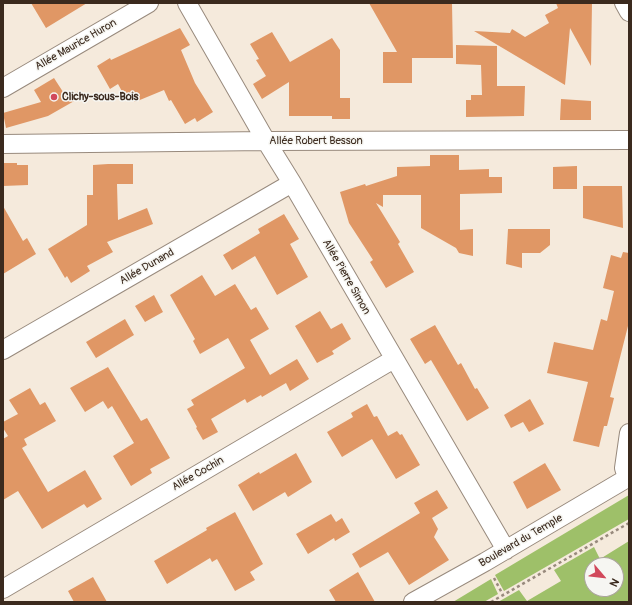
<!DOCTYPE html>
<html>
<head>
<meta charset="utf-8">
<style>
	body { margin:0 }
	#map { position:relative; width:632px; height:605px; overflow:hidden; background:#f5eadc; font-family:Pangolin,sans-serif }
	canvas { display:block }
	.frame { position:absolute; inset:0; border:4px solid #3b2a1e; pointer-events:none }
	.north { position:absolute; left:584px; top:557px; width:40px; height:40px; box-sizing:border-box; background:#f6f6f2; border:1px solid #aba49d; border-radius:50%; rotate:118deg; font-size:11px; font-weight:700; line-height:16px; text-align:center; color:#3b2a1e }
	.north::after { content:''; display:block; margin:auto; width:14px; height:18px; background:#d1495b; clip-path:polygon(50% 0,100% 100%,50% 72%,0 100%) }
</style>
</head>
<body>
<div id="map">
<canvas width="632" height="605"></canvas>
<div class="frame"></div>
<div class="north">N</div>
</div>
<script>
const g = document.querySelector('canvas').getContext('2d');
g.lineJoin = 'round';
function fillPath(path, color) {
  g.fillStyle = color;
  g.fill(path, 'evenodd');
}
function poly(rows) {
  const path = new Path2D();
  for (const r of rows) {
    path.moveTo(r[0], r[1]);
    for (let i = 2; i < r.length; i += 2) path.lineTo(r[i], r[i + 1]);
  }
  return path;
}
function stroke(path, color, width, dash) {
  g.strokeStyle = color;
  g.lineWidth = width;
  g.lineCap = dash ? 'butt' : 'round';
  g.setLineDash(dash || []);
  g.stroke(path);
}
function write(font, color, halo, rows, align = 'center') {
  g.font = font + ' Pangolin,sans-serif';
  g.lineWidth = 3;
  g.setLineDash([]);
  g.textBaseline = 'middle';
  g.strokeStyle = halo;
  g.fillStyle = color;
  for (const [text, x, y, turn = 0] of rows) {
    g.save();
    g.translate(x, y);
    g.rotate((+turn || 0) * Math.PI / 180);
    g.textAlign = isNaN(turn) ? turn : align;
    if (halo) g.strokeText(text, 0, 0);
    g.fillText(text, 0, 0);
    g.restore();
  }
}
const green = poly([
	[629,495,629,519,504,591,495,575],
	[629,541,629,602,498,602,519,590,527,601,561,581,554,570,594,547,600,559],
	[592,565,616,565,616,589,592,589],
	[491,579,498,594,484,602,453,602]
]);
const building = poly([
	[31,3,87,3,46,28],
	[369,3,452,3,453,58,412,58,412,83,383,83,383,52,397,52],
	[556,3,592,3,591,66,570,28,565,85,474,31,510,33,512,29,525,37,549,23,545,15,558,8],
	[180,28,190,45,181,50,195,83,213,112,197,122,195,118,185,124,171,100,169,101,164,90,135,102,129,95,125,97,118,84,110,89,97,66,110,58,111,60],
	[272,32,290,62,332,38,340,50,340,98,350,98,350,119,332,119,332,116,289,116,289,82,262,99,253,84,266,76,256,60,259,59,250,44],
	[456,45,497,46,497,86,525,86,524,116,466,117,466,100,471,100,471,95,482,95,481,65,456,64],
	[54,78,65,95,81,91,83,96,48,116,6,128,3,113,41,102,34,90],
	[561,99,591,101,591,120,560,120],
	[430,155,459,155,459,170,489,169,489,177,502,177,502,193,460,194,460,230,473,229,473,256,459,253,456,248,421,228,421,195,383,195,383,207,376,203,400,242,398,244,414,272,386,288,370,262,373,260,349,223,340,192,365,184,366,186,397,176,397,167,430,166],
	[3,163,17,163,17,165,28,165,28,185,3,186],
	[108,164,133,164,133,184,117,184,118,220,147,208,153,224,107,242,113,252,87,266,90,271,71,283,67,276,65,278,48,249,87,225,87,195,93,195,93,165],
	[577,166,577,189,553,189,553,167],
	[583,186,622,186,623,228,583,218],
	[3,206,23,241,27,238,36,254,3,274],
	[284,214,299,239,290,244,308,277,277,295,255,256,232,270,223,255,260,233,258,229],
	[508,229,550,229,550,245,540,253,522,253,522,268,506,264],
	[623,252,629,253,629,322,610,397,614,398,607,426,604,426,599,447,573,441,588,382,547,373,554,342,593,350,601,319,607,321,614,291,603,288,611,255,621,258],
	[202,275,215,296,235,284,251,310,256,307,269,329,250,340,270,375,297,359,309,379,290,391,286,383,262,397,261,395,247,403,245,399,211,419,218,432,203,440,196,428,197,427,187,409,194,405,191,400,245,368,228,338,200,354,193,341,195,339,170,295],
	[154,295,163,312,145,322,135,306],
	[320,311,331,329,342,323,351,339,332,351,334,354,317,363,295,326],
	[125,319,134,335,96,358,86,342],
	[435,325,458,365,461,363,475,389,477,388,489,408,467,421,431,360,425,364,410,339],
	[108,367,141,421,147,418,170,458,150,469,152,473,131,486,113,456,134,443,112,406,108,409,103,401,85,412,70,388],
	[30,388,40,405,45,402,56,421,24,439,27,445,22,448,48,492,85,470,102,499,87,508,84,504,42,529,18,491,3,500,3,439,8,436,3,428,3,422,18,414,9,400],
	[530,399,544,424,529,432,523,422,511,428,504,415],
	[367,404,374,417,377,416,388,436,397,431,400,435,402,434,420,465,396,479,372,439,342,457,327,432,353,417,351,413],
	[296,453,312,482,288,497,285,492,253,511,238,485,259,472,260,474],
	[545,463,561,490,527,509,513,482],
	[437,490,448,508,432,518,438,529,434,537,449,560,409,585,388,552,360,568,352,554,420,513,414,503],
	[235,512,263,564,250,572,255,580,235,591,217,559,212,562,210,558,167,584,154,561,207,530,206,528],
	[331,514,336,522,342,518,350,532,335,541,334,538,308,554,296,534],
	[358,572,375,602,336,602,329,590],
	[93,577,107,602,74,602,68,591]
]);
const path = poly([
	[494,578,503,595],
	[491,602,629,523]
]);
const minor = poly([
	[187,3,266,141,292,183,506,550],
	[624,3,629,12],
	[3,88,149,3],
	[3,144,266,141,629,140],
	[3,350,292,183],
	[627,478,624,468,629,433],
	[3,589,394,359],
	[413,602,485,562,629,477]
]);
const markers = [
	[54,97,4,"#d1495b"]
];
const streetNames = [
	["Allée Maurice Huron",76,45,-30],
	["Allée Robert Besson",316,141],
	["Allée Dunand",147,267,-30],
	["Allée Pierre Simon",346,277,60],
	["Allée Cochin",198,474,-30],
	["Boulevard du Temple",521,541,-30]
];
const poiNames = [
	["Clichy-sous-Bois",62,97]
];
fillPath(green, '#9ec069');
fillPath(building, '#e09765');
stroke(minor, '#988a7d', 20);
stroke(path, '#988a7d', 2.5, [3, 3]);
stroke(minor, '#fff', 18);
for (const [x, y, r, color] of markers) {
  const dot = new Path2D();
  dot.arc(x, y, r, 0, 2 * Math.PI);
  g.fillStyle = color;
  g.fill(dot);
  stroke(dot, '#f6f6f2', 1.5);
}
write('11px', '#3b2a1e', '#f6f6f2', streetNames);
write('bold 11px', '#3b2a1e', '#f6f6f2', poiNames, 'left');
</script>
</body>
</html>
